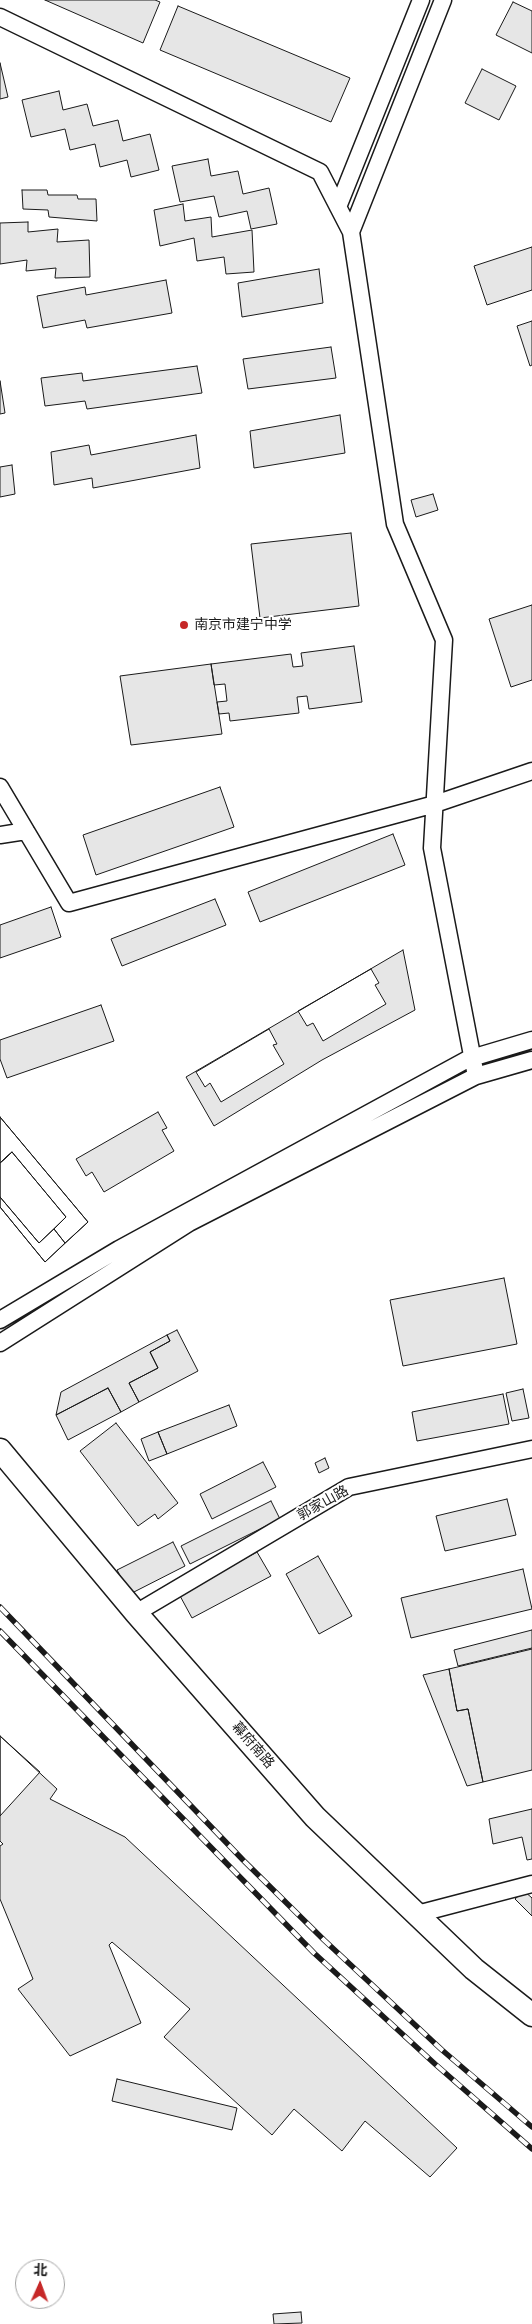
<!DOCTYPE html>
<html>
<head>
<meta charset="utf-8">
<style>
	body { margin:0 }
	#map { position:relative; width:532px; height:2324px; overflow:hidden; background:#fff; font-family:"Playfair Display","Noto Sans SC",serif }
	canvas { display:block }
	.north { position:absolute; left:15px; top:2259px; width:50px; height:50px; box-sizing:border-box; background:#fff; border:1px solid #a3a3a3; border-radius:50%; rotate:2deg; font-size:14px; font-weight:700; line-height:20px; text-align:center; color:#1a1a1a }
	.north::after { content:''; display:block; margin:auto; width:18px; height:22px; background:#c62828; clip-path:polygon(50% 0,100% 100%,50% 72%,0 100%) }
</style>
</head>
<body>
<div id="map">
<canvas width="532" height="2324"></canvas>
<div class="north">北</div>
</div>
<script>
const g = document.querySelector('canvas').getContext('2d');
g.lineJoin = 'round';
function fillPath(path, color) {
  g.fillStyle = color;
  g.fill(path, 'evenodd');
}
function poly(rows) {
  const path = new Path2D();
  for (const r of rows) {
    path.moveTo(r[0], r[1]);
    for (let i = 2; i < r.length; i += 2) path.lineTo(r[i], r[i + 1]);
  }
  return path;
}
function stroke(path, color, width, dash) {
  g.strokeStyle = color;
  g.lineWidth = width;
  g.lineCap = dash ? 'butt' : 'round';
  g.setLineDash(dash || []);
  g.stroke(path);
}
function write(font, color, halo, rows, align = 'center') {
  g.font = font + ' "Playfair Display","Noto Sans SC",serif';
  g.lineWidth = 4;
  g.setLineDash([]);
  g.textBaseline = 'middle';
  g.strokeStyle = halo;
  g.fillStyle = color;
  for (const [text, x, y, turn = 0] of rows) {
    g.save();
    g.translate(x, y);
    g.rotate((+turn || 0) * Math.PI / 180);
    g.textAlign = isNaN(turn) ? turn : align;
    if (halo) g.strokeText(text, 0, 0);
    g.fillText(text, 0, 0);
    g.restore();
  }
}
const building = poly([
	[45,0,155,0,160,2,143,43,45,0],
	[513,2,532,11,532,53,496,35,513,2],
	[178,6,350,78,331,122,160,50,178,6],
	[0,63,8,97,0,99,0,63],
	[482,69,516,86,499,120,465,103,482,69],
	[59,91,63,110,87,104,93,126,118,120,123,141,150,134,159,170,131,177,127,160,100,167,95,144,70,150,65,129,31,137,22,100,59,91],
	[208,159,211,176,238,171,243,194,269,188,277,224,251,229,247,211,219,217,214,196,180,202,172,166,208,159],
	[22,190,47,190,48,195,77,195,78,199,96,199,97,221,49,217,48,210,23,209,22,190],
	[183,204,185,221,211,217,212,237,252,230,254,272,226,274,224,257,197,261,194,238,160,246,154,210,183,204],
	[28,222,28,232,58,229,57,242,89,240,90,277,55,278,56,268,26,271,27,260,0,264,0,223,28,222],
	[532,247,532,290,487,305,474,266,532,247],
	[319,269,323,303,242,317,238,283,319,269],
	[166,280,172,313,87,328,85,320,43,328,37,296,85,287,86,295,166,280],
	[532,321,532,365,530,366,517,326,532,321],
	[331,347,336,378,248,389,243,359,331,347],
	[197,366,202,393,87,409,85,401,45,406,41,378,82,373,83,381,197,366],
	[0,381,5,413,0,414,0,381],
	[340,415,345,453,254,468,250,431,340,415],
	[196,435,200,468,93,488,92,478,54,485,51,452,89,445,91,455,196,435],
	[12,465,15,494,0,497,0,467,12,465],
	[433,494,438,510,416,517,411,500,433,494],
	[351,533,359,606,260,618,251,544,351,533],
	[532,605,532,680,511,687,489,619,532,605],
	[354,646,362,702,309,709,307,696,297,697,299,713,230,721,229,713,219,714,217,702,227,701,225,684,214,685,211,664,291,654,293,667,303,666,301,653,354,646],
	[211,664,222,734,131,745,120,676,211,664],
	[220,787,234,827,96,875,83,835,220,787],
	[393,834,405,865,260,922,248,892,393,834],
	[215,899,226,925,122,966,111,939,215,899],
	[51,907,61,937,0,958,0,925,51,907],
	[403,950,415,1010,322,1060,214,1126,186,1077,403,950],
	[371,969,379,983,375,985,386,1004,323,1041,313,1023,307,1026,298,1011,371,969],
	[101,1005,114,1041,7,1078,0,1059,0,1040,101,1005],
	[269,1029,277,1044,273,1045,284,1064,221,1102,210,1083,205,1087,196,1072,269,1029],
	[158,1112,167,1128,162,1130,174,1151,104,1192,92,1172,86,1176,76,1159,158,1112],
	[0,1117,88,1222,45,1262,0,1207,0,1163,12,1152,0,1163,0,1117],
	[0,1117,88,1222,65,1243,54,1229,66,1217,12,1152,0,1163,0,1117],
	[12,1152,66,1217,39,1243,0,1197,0,1163,12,1152],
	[0,1197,39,1243,54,1229,65,1243,45,1262,0,1207,0,1197],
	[504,1278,517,1344,403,1366,390,1300,504,1278],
	[177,1330,198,1371,139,1402,129,1383,158,1368,150,1352,170,1341,167,1335,177,1330],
	[167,1335,170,1341,150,1352,158,1368,129,1383,139,1402,121,1412,108,1388,56,1415,61,1392,167,1335],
	[108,1388,121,1412,68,1440,56,1415,108,1388],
	[523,1389,529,1418,512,1421,506,1393,523,1389],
	[503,1394,509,1424,417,1441,412,1412,503,1394],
	[229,1405,237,1426,167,1454,158,1432,229,1405],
	[116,1423,178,1503,158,1519,155,1514,138,1526,80,1451,116,1423],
	[158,1432,167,1454,149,1461,141,1439,158,1432],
	[325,1458,329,1468,319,1473,315,1463,325,1458],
	[263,1462,276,1487,212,1519,200,1494,263,1462],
	[507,1499,516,1535,445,1551,436,1516,507,1499],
	[271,1501,280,1519,190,1564,181,1546,271,1501],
	[173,1542,185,1566,130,1594,117,1570,173,1542],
	[257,1552,271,1576,192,1618,179,1594,257,1552],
	[318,1556,352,1616,319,1634,286,1574,318,1556],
	[523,1569,532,1609,411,1638,401,1598,523,1569],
	[532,1630,532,1648,458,1666,454,1650,532,1630],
	[532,1649,532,1770,483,1782,468,1709,457,1711,449,1669,532,1649],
	[449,1669,457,1711,468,1709,483,1782,467,1786,423,1675,449,1669],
	[0,1736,40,1772,0,1816,0,1736],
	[0,1736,57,1789,50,1799,125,1837,457,2148,430,2177,365,2121,342,2151,294,2109,272,2135,164,2037,190,2009,112,1942,109,1945,141,2023,70,2056,18,1989,33,1979,0,1899,0,1846,3,1844,0,1841,0,1736],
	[532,1809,532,1859,527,1860,522,1837,493,1844,489,1819,532,1809],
	[524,1891,532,1898,532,1916,515,1899,524,1891],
	[117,2079,237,2108,232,2130,112,2101,117,2079],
	[301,2312,302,2323,274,2324,273,2314,301,2312]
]);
const street = poly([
	[0,17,320,172,351,232,395,524,444,640,432,848,476,1076],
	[338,207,421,0],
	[351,232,443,0],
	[0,787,69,903,435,804,532,771],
	[0,835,26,831],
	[0,1320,119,1249,468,1059,532,1040],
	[0,1343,189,1223,476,1076,532,1060],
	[136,1613,349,1487,532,1449],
	[417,1914,532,1884]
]);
const secondary = poly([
	[0,1450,136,1613,315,1817,474,1969,532,2015]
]);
const rail = poly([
	[0,1607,243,1860,324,1940,442,2050,532,2127],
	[0,1631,314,1953,435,2064,532,2149]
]);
const markers = [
	[184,625,5,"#c62828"]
];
const poiNames = [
	["南京市建宁中学",194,625]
];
const streetNames = [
	["郭家山路",323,1503,-29],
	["幕府南路",253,1745,49]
];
fillPath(building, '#e6e6e6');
stroke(building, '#1a1a1a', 1);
stroke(street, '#1a1a1a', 19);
stroke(secondary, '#1a1a1a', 25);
stroke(street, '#fff', 16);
stroke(secondary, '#fff', 22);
stroke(rail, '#1a1a1a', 5.5);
stroke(rail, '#fff', 4, [11]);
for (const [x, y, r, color] of markers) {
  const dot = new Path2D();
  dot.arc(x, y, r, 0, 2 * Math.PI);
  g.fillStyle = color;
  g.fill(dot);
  stroke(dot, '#fff', 2);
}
write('14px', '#1a1a1a', '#fff', poiNames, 'left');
write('14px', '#1a1a1a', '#fff', streetNames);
</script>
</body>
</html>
